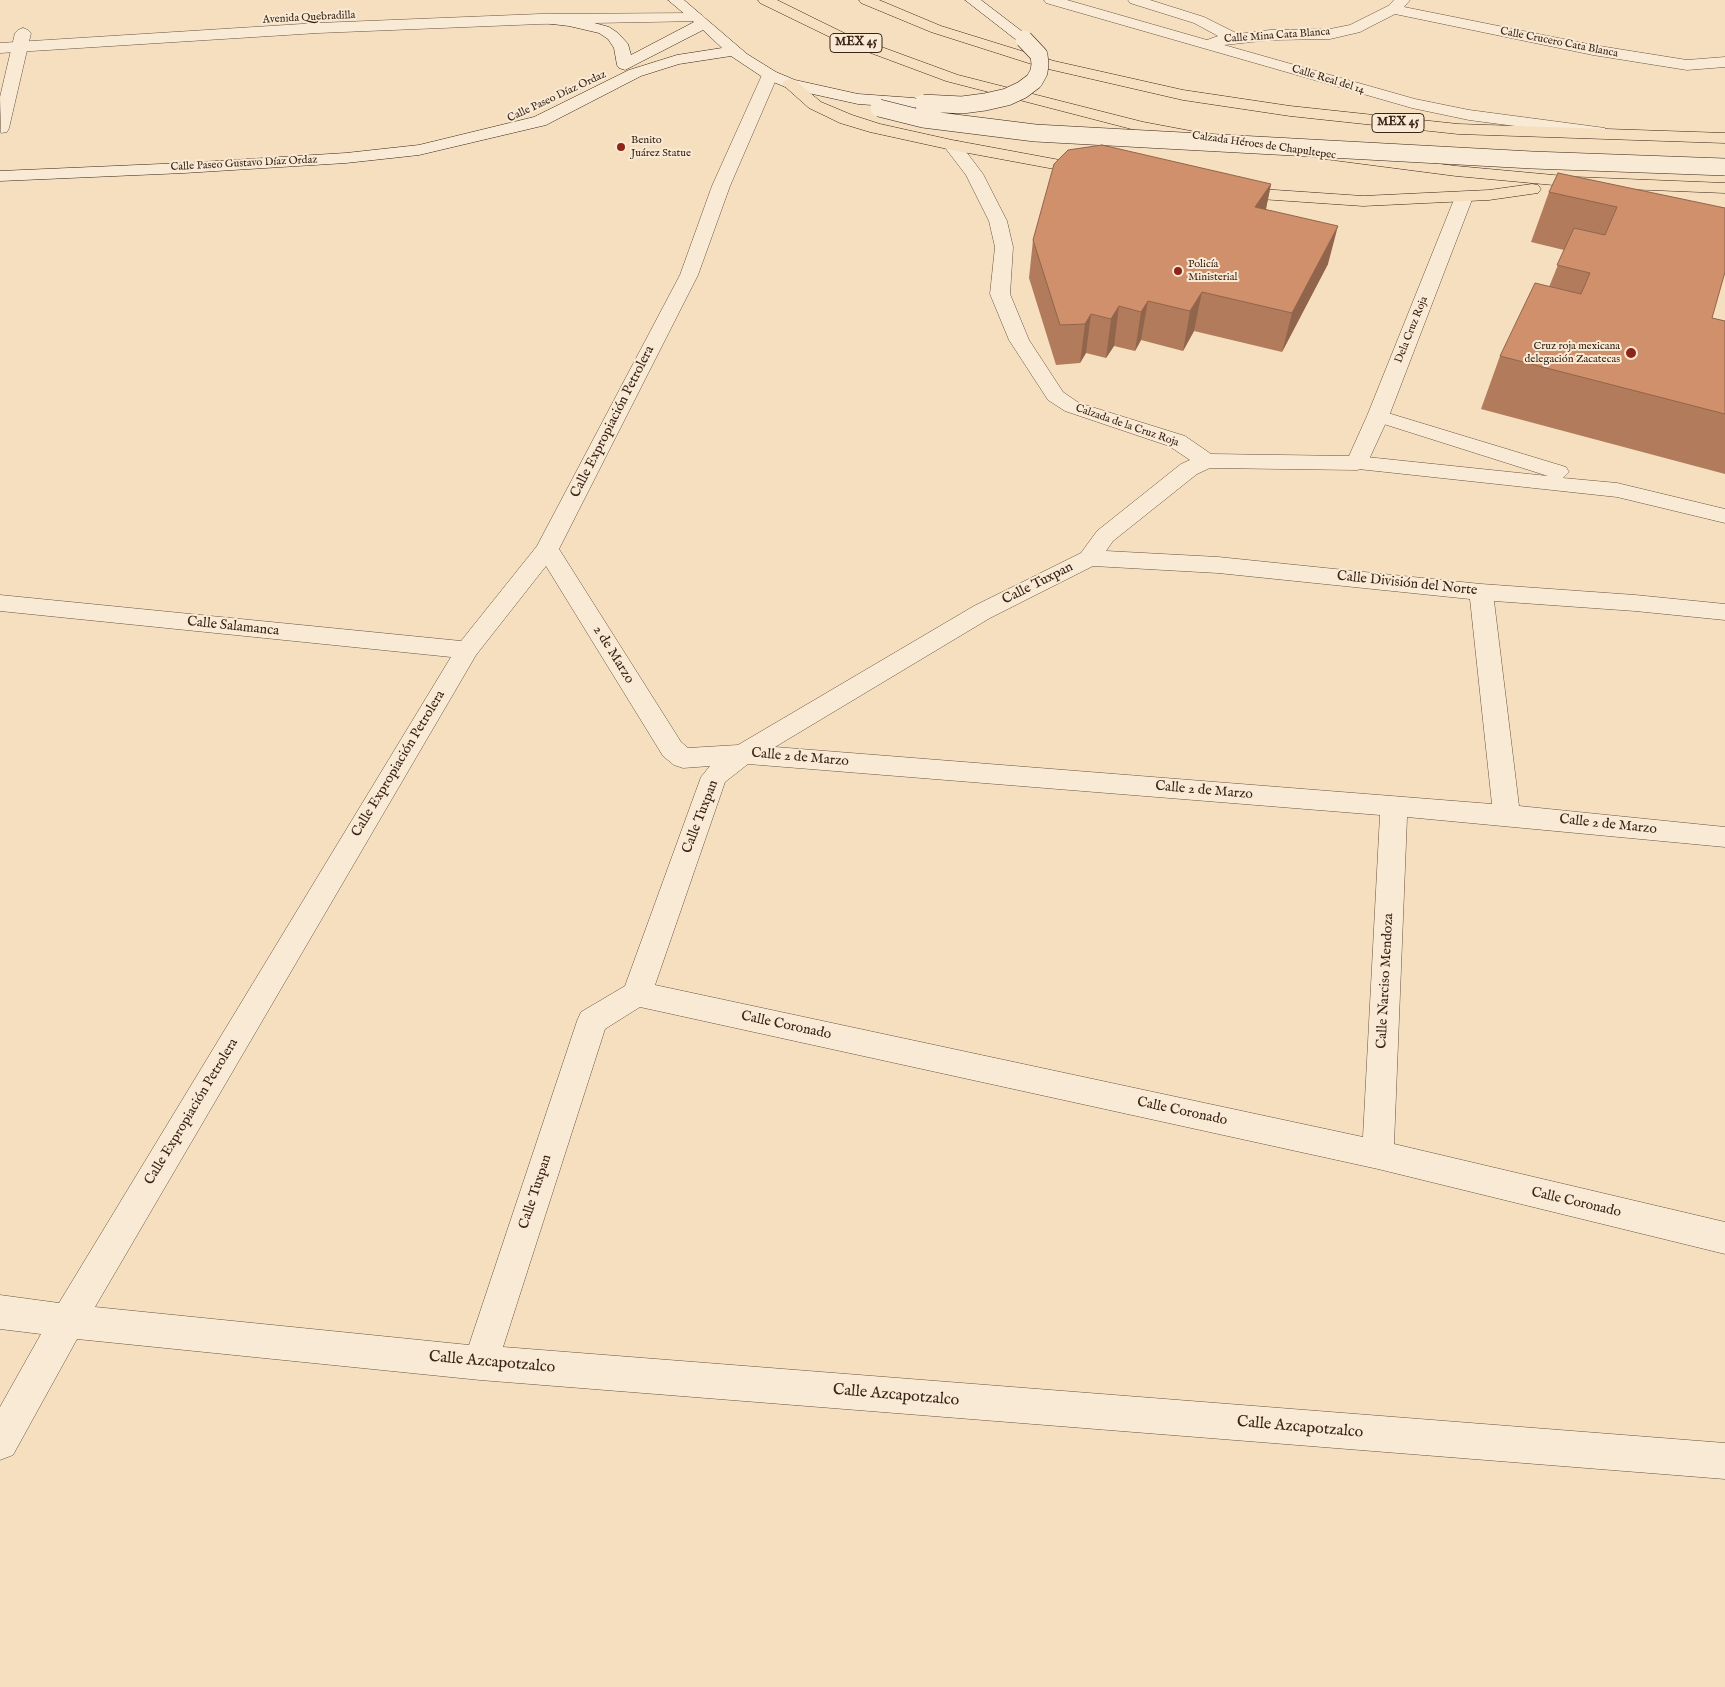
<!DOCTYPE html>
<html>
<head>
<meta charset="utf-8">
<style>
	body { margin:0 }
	canvas { display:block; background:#f5dfbe }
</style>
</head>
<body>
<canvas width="1725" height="1687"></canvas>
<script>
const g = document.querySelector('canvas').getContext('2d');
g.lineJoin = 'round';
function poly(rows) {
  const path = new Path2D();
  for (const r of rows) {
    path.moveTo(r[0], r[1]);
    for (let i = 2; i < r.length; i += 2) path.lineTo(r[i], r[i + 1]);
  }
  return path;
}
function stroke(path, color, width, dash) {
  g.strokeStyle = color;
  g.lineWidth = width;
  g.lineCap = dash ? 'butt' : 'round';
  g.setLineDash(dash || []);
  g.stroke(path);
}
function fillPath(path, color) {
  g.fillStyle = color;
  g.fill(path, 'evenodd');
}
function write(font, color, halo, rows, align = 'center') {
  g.font = font + ' "IM FELL English",serif';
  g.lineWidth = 4;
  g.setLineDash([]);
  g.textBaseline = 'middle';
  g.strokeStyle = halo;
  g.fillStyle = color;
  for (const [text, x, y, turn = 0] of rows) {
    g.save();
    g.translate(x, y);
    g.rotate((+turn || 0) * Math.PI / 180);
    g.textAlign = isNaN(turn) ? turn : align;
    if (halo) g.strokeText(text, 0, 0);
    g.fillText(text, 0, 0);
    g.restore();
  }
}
const service = poly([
	[1378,410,1566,467,1569,472,1563,478,1617,483,1725,509,1725,523,1617,497,1349,468,1346,463,1349,458,1357,456,1548,476,1371,420,1367,416,1371,412,1378,410]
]);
const minor = poly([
	[1044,0,1067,0,1207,40,1218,36,1194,23,1130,3,1128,0,1150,0,1204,17,1238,34,1270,30,1330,29,1350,25,1388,6,1394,0,1410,0,1404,7,1593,45,1687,60,1725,57,1725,67,1687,70,1593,55,1395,14,1360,32,1330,39,1270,40,1224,45,1415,99,1469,110,1605,128,1607,132,1605,136,1599,137,1469,120,1412,108,1046,3,1044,0],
	[23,28,28,30,31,33,9,128,7,132,1,133,0,97,15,33,18,30,23,28],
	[770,70,776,72,778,75,730,186,698,275,559,549,681,742,688,748,738,745,974,606,1081,553,1097,531,1181,464,1190,460,1169,446,1065,411,1048,400,1009,340,990,294,995,247,989,221,966,175,943,145,946,141,958,141,983,174,1007,221,1013,247,1010,294,1029,340,1063,392,1079,403,1185,436,1211,454,1349,456,1367,416,1455,197,1458,193,1464,192,1470,193,1473,197,1389,416,1365,468,1357,470,1210,468,1197,474,1113,541,1106,551,1218,557,1481,584,1635,595,1725,604,1725,620,1635,611,1494,601,1519,806,1725,827,1725,847,1407,817,1394,1144,1725,1222,1725,1254,1378,1169,640,1007,605,1029,503,1347,1725,1443,1725,1479,480,1380,77,1339,13,1455,0,1460,0,1407,41,1334,0,1329,0,1295,59,1303,451,657,0,611,0,595,461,641,537,546,680,275,712,186,762,75,764,72,770,70],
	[546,566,663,756,674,765,683,768,710,766,701,777,625,986,581,1012,577,1021,469,1345,95,1307,476,655,546,566],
	[1093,566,1218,573,1470,599,1492,804,775,747,990,618,1093,566],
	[748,764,1380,815,1363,1137,655,985,725,782,748,764]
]);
const tertiary = poly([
	[697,13,702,15,705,18,702,21,540,24,318,33,0,53,0,43,318,23,540,14,697,13]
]);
const secondary = poly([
	[668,0,684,0,747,54,776,72,795,80,858,94,914,98,920,100,922,103,920,106,914,108,858,104,790,89,764,78,731,56,679,64,641,76,546,125,419,155,346,163,184,173,0,181,0,171,184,163,346,153,419,145,534,117,629,70,677,55,722,48,703,30,625,70,619,68,617,65,614,48,608,39,599,33,569,26,535,22,532,19,535,16,569,16,609,27,618,33,628,44,631,55,694,22,668,0],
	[965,0,981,0,1032,39,1029,42,1019,42,965,0]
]);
const primary = poly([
	[758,0,777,0,846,34,958,75,1143,122,1212,135,1214,139,1212,143,1206,144,1143,132,946,81,836,40,760,3,758,0],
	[859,0,879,0,941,26,1054,61,1183,90,1290,106,1458,124,1725,133,1725,143,1458,134,1290,116,1183,100,1044,68,931,32,861,3,859,0],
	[790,79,796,81,821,102,852,115,880,124,952,140,1092,166,1098,167,1101,171,1098,175,1092,176,952,150,870,132,840,123,809,108,782,84,784,81,790,79],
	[1331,150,1456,166,1575,177,1725,183,1725,193,1575,187,1456,176,1325,159,1322,155,1325,151,1331,150],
	[1532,184,1538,185,1541,189,1538,193,1489,200,1363,206,1231,197,1225,196,1222,192,1225,188,1231,187,1363,196,1489,190,1532,184]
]);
const secondaryBridge = poly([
	[923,103,962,105,985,102,1007,97,1022,90,1034,81,1039,72,1040,64,1039,55,1024,39],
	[879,108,923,119,1035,133,1532,160,1725,167]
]);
const wall = poly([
	[1271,184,1266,209,1328,264,1282,352,1194,331,1183,351,1141,340,1135,351,1114,346,1106,358,1086,353,1080,363,1056,365,1029,278,1033,240],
	[1549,192,1725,208,1712,318,1725,321,1725,474,1481,409,1500,356,1549,287,1564,250,1531,242]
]);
const shadedWall = poly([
	[1271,184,1263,223,1255,207],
	[1338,226,1328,264,1282,352,1292,313],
	[1202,292,1194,331,1183,351,1190,311],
	[1148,301,1141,340,1135,351,1141,312],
	[1119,306,1114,346,1106,358,1111,319],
	[1091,314,1086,353,1080,363,1085,324]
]);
const building = poly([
	[1102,145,1271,184,1255,207,1338,226,1292,313,1202,292,1190,311,1148,301,1141,312,1119,306,1111,319,1091,314,1085,324,1060,325,1033,240,1054,164,1068,150,1102,145],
	[1558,173,1725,208,1725,272,1712,318,1725,321,1725,414,1500,356,1535,283,1581,294,1590,273,1557,265,1574,228,1605,235,1617,207,1549,192,1558,173]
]);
const markers = [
	[621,147,5,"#8f2418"],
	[1178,271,5,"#8f2418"],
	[1631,353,6,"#8f2418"]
];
const farStreetnames = [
	["Avenida Quebradilla",309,18,-3],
	["Calle Mina Cata Blanca",1277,36,-4],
	["Calle Crucero Cata Blanca",1559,43,11],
	["Calle Real del 14",1328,80,17],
	["Calle Paseo Díaz Ordaz",557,97,-25],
	["Calzada Héroes de Chapultepec",1264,146,8],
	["Calle Paseo Gustavo Díaz Ordaz",244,164,-3],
	["Dela Cruz Roja",1412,330,-68],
	["Calzada de la Cruz Roja",1127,426,19]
];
const farPoinames = [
	["Benito",631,141],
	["Juárez Statue",631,154],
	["Policía",1188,265],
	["Ministerial",1188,278],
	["Cruz roja mexicana",1620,347,"right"],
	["delegación Zacatecas",1620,360,"right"]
];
const shields = [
	[856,43,52],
	[1398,123,52]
];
const shieldNames = [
	["MEX 45",856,43],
	["MEX 45",1398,123]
];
const streetNames = [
	["Calle Expropiación Petrolera",613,422,-63],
	["Calle Tuxpan",1038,584,-27],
	["Calle División del Norte",1407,584,6],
	["Calle Salamanca",233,627,6],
	["2 de Marzo",613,655,58],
	["Calle 2 de Marzo",800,758,5],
	["Calle Expropiación Petrolera",399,764,-59],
	["Calle 2 de Marzo",1204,791,5],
	["Calle Tuxpan",701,817,-69],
	["Calle 2 de Marzo",1608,825,6],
	["Calle Narciso Mendoza",1386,981,-87],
	["Calle Coronado",786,1026,12],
	["Calle Expropiación Petrolera",192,1112,-59],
	["Calle Coronado",1182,1112,12],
	["Calle Tuxpan",536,1192,-72],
	["Calle Coronado",1576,1203,13]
];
const nearStreetnames = [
	["Calle Azcapotzalco",492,1363,5],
	["Calle Azcapotzalco",896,1396,5],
	["Calle Azcapotzalco",1300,1428,5]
];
stroke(service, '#6a5240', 1);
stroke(minor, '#6a5240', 1);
stroke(tertiary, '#6a5240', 1);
stroke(secondary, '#3b2316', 1);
stroke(primary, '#3b2316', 1);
fillPath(service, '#f8ead5');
fillPath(minor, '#f8ead5');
fillPath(tertiary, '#f8ead5');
fillPath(secondary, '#f8ead5');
fillPath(primary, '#f5dfbe');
stroke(secondaryBridge, '#3b2316', 18, []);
stroke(secondaryBridge, '#f8ead5', 17);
fillPath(wall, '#b27c5c');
fillPath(shadedWall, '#91654b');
fillPath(building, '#cf906b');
stroke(building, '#91654b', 1);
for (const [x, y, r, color] of markers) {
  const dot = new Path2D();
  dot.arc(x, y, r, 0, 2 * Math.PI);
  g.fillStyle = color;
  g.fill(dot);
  stroke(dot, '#f8ead5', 2);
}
write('11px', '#3b2316', '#f8ead5', farStreetnames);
write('11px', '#3b2316', '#f8ead5', farPoinames, 'left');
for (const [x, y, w] of shields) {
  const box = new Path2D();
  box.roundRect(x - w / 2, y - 9.5, w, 19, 4);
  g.fillStyle = '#f8ead5';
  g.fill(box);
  stroke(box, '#3b2316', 1);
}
write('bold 12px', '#3b2316', null, shieldNames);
write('14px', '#3b2316', '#f8ead5', streetNames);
write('16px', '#3b2316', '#f8ead5', nearStreetnames);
</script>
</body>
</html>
